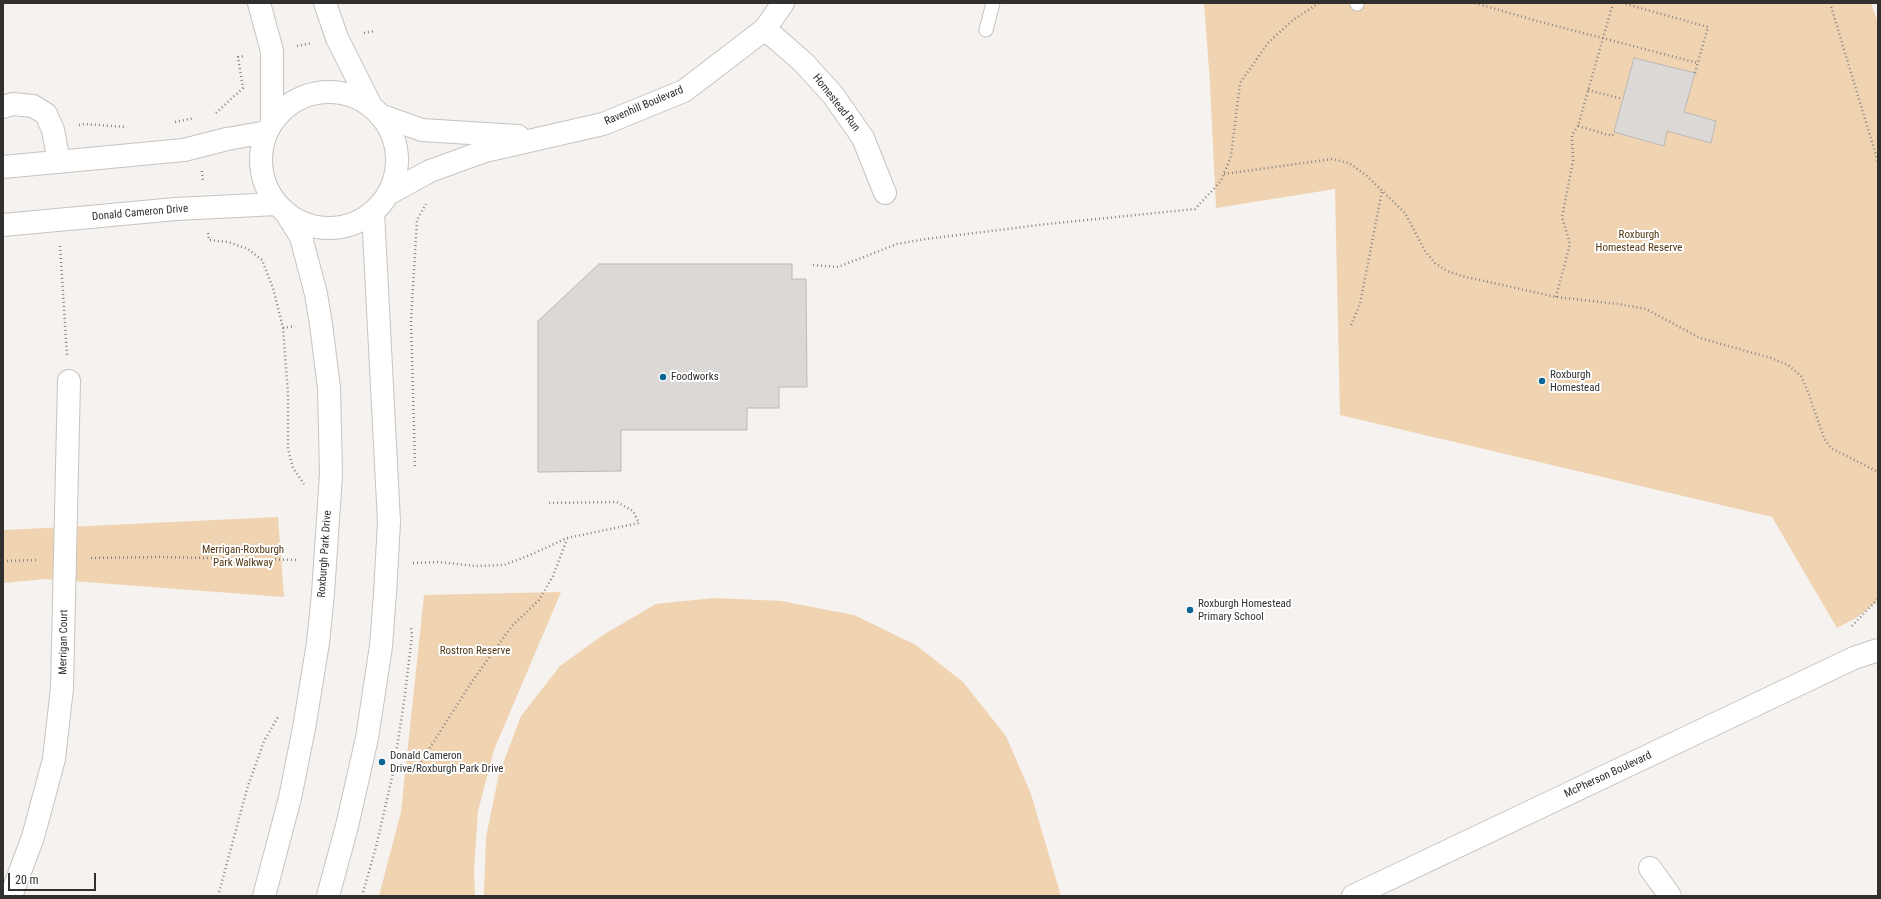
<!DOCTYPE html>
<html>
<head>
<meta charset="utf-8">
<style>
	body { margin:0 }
	#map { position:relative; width:1881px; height:899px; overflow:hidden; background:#f5f2ef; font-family:"Roboto Condensed",sans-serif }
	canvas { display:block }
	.frame { position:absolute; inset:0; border:4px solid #31302f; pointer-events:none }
	.scale { position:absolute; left:8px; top:873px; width:88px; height:18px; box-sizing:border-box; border:2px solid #31302f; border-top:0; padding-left:5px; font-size:12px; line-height:14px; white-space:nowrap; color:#31302f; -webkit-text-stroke:3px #fff; paint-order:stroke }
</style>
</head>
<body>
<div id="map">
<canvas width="1881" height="899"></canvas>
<div class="frame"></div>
<div class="scale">20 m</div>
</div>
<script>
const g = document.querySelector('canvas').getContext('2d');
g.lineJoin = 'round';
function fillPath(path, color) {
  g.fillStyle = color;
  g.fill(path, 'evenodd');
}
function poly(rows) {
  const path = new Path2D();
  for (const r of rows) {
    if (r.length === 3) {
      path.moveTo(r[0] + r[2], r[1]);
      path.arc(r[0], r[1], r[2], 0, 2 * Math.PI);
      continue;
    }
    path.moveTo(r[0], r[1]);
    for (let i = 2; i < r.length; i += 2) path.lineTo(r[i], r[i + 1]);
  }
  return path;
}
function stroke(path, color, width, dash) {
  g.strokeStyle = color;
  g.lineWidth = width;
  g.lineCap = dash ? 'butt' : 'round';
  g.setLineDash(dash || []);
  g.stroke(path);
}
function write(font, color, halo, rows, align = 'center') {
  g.font = font + ' "Roboto Condensed",sans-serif';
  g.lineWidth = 4;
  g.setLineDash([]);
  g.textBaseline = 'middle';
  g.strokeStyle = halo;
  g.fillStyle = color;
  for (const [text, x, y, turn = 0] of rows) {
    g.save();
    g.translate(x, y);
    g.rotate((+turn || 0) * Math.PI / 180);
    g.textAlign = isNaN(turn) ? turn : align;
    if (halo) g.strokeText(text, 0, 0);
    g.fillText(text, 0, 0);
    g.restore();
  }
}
const green = poly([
	[1204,3,1871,3,1878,23,1878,601,1856,618,1837,628,1772,517,1340,415,1335,189,1216,208,1210,83],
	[278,517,284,597,45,579,3,583,3,530],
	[561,592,494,750,478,811,474,869,475,896,379,896,401,812,424,595],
	[714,598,781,601,854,615,916,645,963,682,1006,736,1031,794,1061,896,484,896,486,837,499,774,521,716,560,666,603,635,656,604]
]);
const building = poly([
	[1634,58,1695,73,1684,112,1716,121,1711,143,1667,131,1664,146,1614,132,1634,58],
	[599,264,792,264,792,279,806,279,807,387,779,387,779,408,747,408,747,430,621,430,621,471,538,472,538,321,599,264]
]);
const path = poly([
	[1475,3,1537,21,1698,63],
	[1613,3,1578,126,1612,136,1614,132],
	[1622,3,1708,27,1695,73],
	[1830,3,1878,162],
	[364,33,374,31],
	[297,46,312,43],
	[1588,90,1623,99],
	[216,113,243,88,238,57,245,56],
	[175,122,194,118],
	[79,125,84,124,127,127],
	[202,171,203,182],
	[1224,174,1332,159,1349,163,1367,176,1405,213,1425,251,1435,263,1447,271,1462,276,1556,297,1618,304,1646,309,1700,338,1771,358,1788,365,1801,376,1808,392,1824,438,1831,448,1878,472],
	[208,233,209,240,228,242,248,249,262,260,273,288,283,328,288,394,288,449,293,468,304,484],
	[60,246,67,355],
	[813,265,838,267,897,244,926,239,1047,224,1195,209,1221,181,1231,156,1240,83,1268,43,1293,20,1319,3],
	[1556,297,1570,244,1562,217,1573,161,1572,135,1578,126],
	[1351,325,1360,304,1382,191],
	[283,328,295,326],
	[415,466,411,321,417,220,426,204],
	[91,558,160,557,298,560],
	[3,561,38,560],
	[413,563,439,562,475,566,504,565,530,555,567,538,639,523,633,511,617,502,547,503],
	[1852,626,1878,599],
	[393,773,417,768,473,680,512,626,539,600,553,576,567,539],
	[218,896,247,789,264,741,278,717],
	[362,896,376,847,393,773,404,702,412,636,411,628]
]);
const service = poly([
	[1357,3,1357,4],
	[986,30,993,3]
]);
const minor = poly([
	[765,29,803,62,833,95,863,138,885,193],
	[3,107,13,104,33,106,46,114,53,130,59,162],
	[380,115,422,130,518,136],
	[388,194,430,171,485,151,603,124,684,91,765,29,783,3],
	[1650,868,1670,896],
	[11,896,33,837,54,759,62,688,69,381]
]);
const tertiary = poly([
	[259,3,272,51,272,122],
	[325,3,337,38,371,106],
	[329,160,68],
	[3,167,184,150,227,139,267,132],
	[373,212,389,522],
	[286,213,301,237,316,294,321,324,329,388,331,474,328,520],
	[3,225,176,209,277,204],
	[264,896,290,798,304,728,318,643,323,593],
	[328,896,347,826,367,738,381,646,385,594],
	[1353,896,1854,658,1878,650]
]);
const tertiaryBridge = poly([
	[323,593,328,520],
	[385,594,389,522]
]);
const markers = [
	[663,377,4,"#0b6494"],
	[1542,381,4,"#0b6494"],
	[1190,610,4,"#0b6494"],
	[382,762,4,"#0b6494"]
];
const streetNames = [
	["Homestead Run",836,103,52],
	["Ravenhill Boulevard",644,106,-23],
	["Donald Cameron Drive",140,213,-5],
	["Roxburgh Park Drive",325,554,-86],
	["Merrigan Court",64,642,-89],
	["McPherson Boulevard",1608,775,-25]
];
const parkNames = [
	["Roxburgh",1639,235],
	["Homestead Reserve",1639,248],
	["Merrigan-Roxburgh",243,550],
	["Park Walkway",243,563],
	["Rostron Reserve",475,651]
];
const poiNames = [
	["Roxburgh",1550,375],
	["Homestead",1550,388],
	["Foodworks",671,377],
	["Roxburgh Homestead",1198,604],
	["Primary School",1198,617],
	["Donald Cameron",390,756],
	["Drive/Roxburgh Park Drive",390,769]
];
fillPath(green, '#f0d3b1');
fillPath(building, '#dbd8d5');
stroke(building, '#bbb8b6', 1);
stroke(service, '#c6c4c1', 15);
stroke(minor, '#c6c4c1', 24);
stroke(tertiary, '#c6c4c1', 24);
stroke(path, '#898785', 2.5, [1, 3]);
stroke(service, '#fff', 13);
stroke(minor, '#fff', 22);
stroke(tertiary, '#fff', 22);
stroke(tertiaryBridge, '#c6c4c1', 24, []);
stroke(tertiaryBridge, '#fff', 22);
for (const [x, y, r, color] of markers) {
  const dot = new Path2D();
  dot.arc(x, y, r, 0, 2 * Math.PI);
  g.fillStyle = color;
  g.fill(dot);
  stroke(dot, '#fff', 1.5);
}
write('11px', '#31302f', '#fff', streetNames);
write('11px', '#533814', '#fff', parkNames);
write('11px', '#31302f', '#fff', poiNames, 'left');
</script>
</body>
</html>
